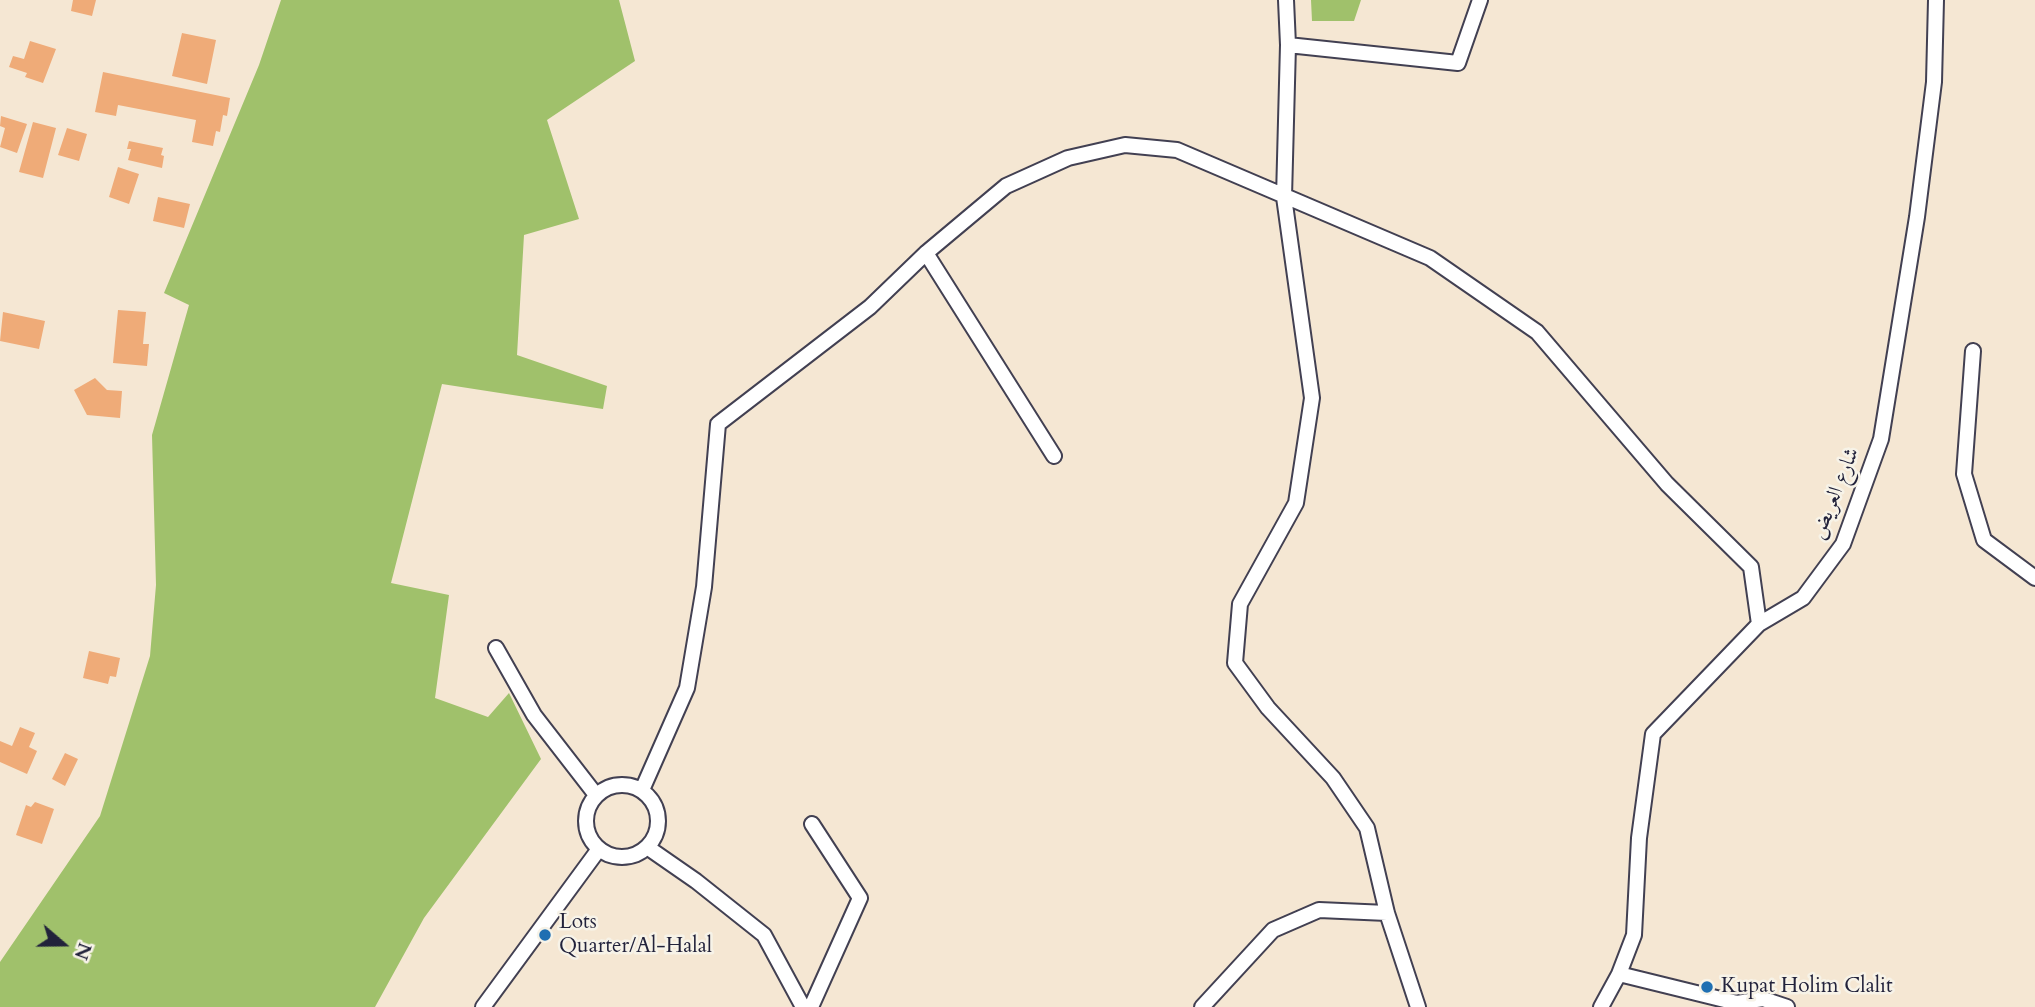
<!DOCTYPE html>
<html>
<head>
<meta charset="utf-8">
<style>
	body { margin:0 }
	#map { position:relative; width:2035px; height:1007px; overflow:hidden; background:#f5e7d3; font-family:Cardo,serif }
	canvas { display:block }
	.north { position:absolute; left:28px; top:909px; width:70px; height:70px; -webkit-text-stroke:5px #f7f3e8; paint-order:stroke; rotate:110deg; font-size:19px; font-weight:700; line-height:28px; text-align:center; color:#22223b }
	.north::after { content:''; display:block; margin:auto; width:24px; height:32px; background:#22223b; clip-path:polygon(50% 0,100% 100%,50% 72%,0 100%) }
</style>
</head>
<body>
<div id="map">
<canvas width="2035" height="1007"></canvas>
<div class="north">N</div>
</div>
<script>
const g = document.querySelector('canvas').getContext('2d');
g.lineJoin = 'round';
function fillPath(path, color) {
  g.fillStyle = color;
  g.fill(path, 'evenodd');
}
function poly(rows) {
  const path = new Path2D();
  for (const r of rows) {
    if (r.length === 3) {
      path.moveTo(r[0] + r[2], r[1]);
      path.arc(r[0], r[1], r[2], 0, 2 * Math.PI);
      continue;
    }
    path.moveTo(r[0], r[1]);
    for (let i = 2; i < r.length; i += 2) path.lineTo(r[i], r[i + 1]);
  }
  return path;
}
function stroke(path, color, width, dash) {
  g.strokeStyle = color;
  g.lineWidth = width;
  g.lineCap = dash ? 'butt' : 'round';
  g.setLineDash(dash || []);
  g.stroke(path);
}
function write(font, color, halo, rows, align = 'center') {
  g.font = font + ' Cardo,Amiri,serif';
  g.lineWidth = 5;
  g.setLineDash([]);
  g.textBaseline = 'middle';
  g.strokeStyle = halo;
  g.fillStyle = color;
  for (const [text, x, y, turn = 0] of rows) {
    g.save();
    g.translate(x, y);
    g.rotate((+turn || 0) * Math.PI / 180);
    g.textAlign = isNaN(turn) ? turn : align;
    if (halo) g.strokeText(text, 0, 0);
    g.fillText(text, 0, 0);
    g.restore();
  }
}
const green = poly([
	[281,0,619,0,635,61,547,120,579,219,524,235,517,355,607,386,603,409,442,384,391,583,449,595,435,698,488,717,509,693,541,759,424,918,375,1007,0,1007,0,962,100,816,150,656,156,585,152,435,189,305,164,293,259,65],
	[1311,0,1361,0,1354,21,1312,21]
]);
const building = poly([
	[73,0,96,0,92,16,71,11],
	[182,33,216,40,207,84,172,76],
	[30,41,56,49,43,83,25,77,27,73,9,67,13,56,24,59],
	[103,72,230,98,227,116,223,115,220,132,216,131,213,146,192,142,196,120,118,105,116,116,95,112],
	[1,116,27,124,17,153,0,147,5,128,0,126],
	[33,122,56,128,43,178,19,172],
	[67,128,87,134,79,161,58,155],
	[129,141,163,148,161,155,164,156,162,168,128,160,131,149,127,149],
	[118,167,139,174,129,204,109,197],
	[158,197,190,204,184,228,153,221],
	[118,310,146,312,143,344,149,344,147,366,113,363],
	[3,312,45,321,39,349,0,341],
	[95,378,107,390,122,391,120,418,87,415,74,390],
	[89,651,120,658,116,677,110,676,108,684,83,678],
	[20,727,35,733,29,747,37,751,27,774,0,762,0,741,12,746],
	[65,753,78,759,65,786,52,779],
	[35,802,54,809,42,844,16,835,26,805,31,807]
]);
const minor = poly([
	[1286,0,1288,45,1284,197,1312,398,1296,503,1240,604,1235,663,1268,708,1333,778,1367,828,1387,913,1418,1007],
	[1288,45,1458,63,1480,0],
	[926,253,1054,456],
	[1973,351,1964,474,1984,540,2035,578],
	[496,648,534,715,596,795],
	[622,821,36],
	[642,790,687,688,704,587,718,424,870,307,926,253,1006,186,1068,158,1125,145,1177,150,1430,258,1537,332,1667,484,1751,567,1759,624],
	[647,847,696,881,764,935,803,1007],
	[1619,974,1737,1003,1763,999,1787,1007],
	[483,1007,599,849],
	[811,1007,860,898,812,824],
	[1202,1007,1273,930,1319,910,1387,913],
	[1601,1007,1619,974,1634,935,1639,838,1653,734,1759,624,1803,598,1843,544,1881,439,1917,217,1934,82,1936,0]
]);
const markers = [
	[545,935,7,"#1f6fb2"],
	[1707,987,7,"#1f6fb2"]
];
const streetNames = [
	["شارع العريض",1836,494,-68]
];
const poiNames = [
	["Lots",559,923],
	["Quarter/Al-Halal",559,947],
	["Kupat Holim Clalit",1721,987]
];
fillPath(green, '#a0c16b');
fillPath(building, '#efab78');
stroke(minor, '#424052', 18);
stroke(minor, '#fff', 14);
for (const [x, y, r, color] of markers) {
  const dot = new Path2D();
  dot.arc(x, y, r, 0, 2 * Math.PI);
  g.fillStyle = color;
  g.fill(dot);
  stroke(dot, '#f7f3e8', 2.5);
}
write('21px', '#22223b', '#f7f3e8', streetNames);
write('21px', '#22223b', '#f7f3e8', poiNames, 'left');
</script>
</body>
</html>
